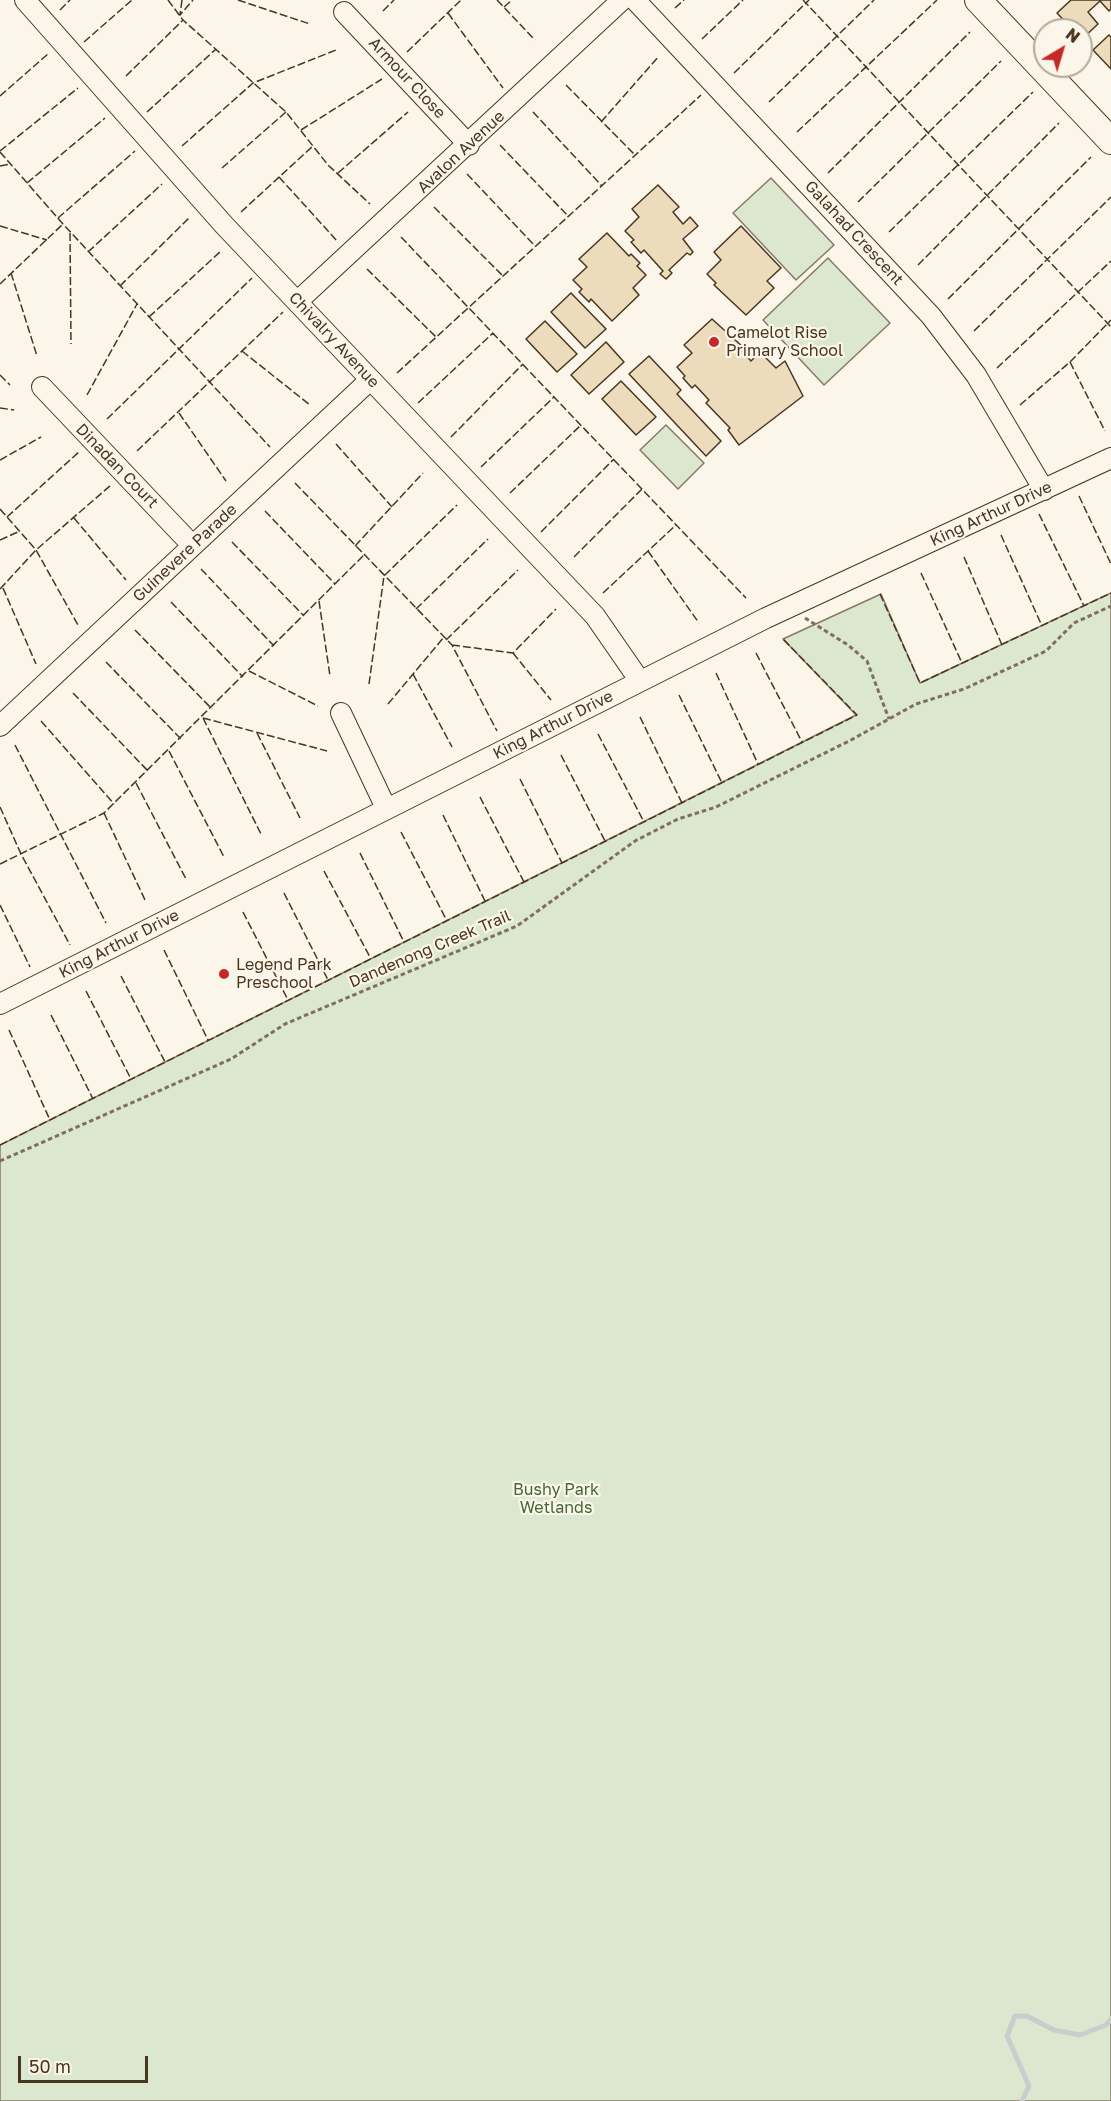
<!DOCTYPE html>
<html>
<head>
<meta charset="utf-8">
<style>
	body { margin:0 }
	#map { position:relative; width:1111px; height:2101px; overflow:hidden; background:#fbf6e9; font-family:"Golos Text",sans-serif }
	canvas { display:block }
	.north { position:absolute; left:1033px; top:18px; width:60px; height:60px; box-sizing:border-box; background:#fbf6e9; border:2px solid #b4a999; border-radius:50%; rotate:38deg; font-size:16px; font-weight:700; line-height:24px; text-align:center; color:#4a3520 }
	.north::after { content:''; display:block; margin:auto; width:21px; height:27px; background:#c62828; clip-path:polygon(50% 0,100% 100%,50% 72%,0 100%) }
	.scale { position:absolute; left:18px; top:2056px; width:130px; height:27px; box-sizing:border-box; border:3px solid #4a3520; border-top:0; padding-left:8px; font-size:18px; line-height:21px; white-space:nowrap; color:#4a3520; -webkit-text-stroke:4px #fbf6e9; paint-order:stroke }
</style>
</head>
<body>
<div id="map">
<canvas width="1111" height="2101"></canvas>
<div class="north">N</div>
<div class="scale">50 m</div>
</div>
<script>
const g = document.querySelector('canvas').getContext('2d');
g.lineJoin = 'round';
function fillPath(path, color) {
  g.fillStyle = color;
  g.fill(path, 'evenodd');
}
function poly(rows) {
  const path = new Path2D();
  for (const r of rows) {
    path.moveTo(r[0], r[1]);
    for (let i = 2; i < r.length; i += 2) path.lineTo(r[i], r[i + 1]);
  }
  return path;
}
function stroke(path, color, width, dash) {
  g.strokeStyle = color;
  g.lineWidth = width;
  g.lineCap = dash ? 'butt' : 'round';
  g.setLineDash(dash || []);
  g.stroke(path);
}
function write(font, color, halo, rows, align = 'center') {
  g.font = font + ' "Golos Text",sans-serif';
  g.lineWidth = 4.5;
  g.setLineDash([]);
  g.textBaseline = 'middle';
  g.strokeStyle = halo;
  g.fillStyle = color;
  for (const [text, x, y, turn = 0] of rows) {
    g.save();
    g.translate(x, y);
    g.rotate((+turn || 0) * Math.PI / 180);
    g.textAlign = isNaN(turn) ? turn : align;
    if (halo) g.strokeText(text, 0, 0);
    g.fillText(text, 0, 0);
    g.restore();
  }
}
const green = poly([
	[771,178,834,245,796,280,733,213,771,178],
	[828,258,890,323,824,385,763,320,828,258],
	[666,425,704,463,678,489,640,450,666,425],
	[1111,593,1111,2101,0,2101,0,1145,856,715,783,639,881,594,920,683,1111,593]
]);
const stream = poly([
	[1022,2101,1029,2086,1007,2036,1015,2016,1027,2016,1054,2030,1080,2035,1106,2025,1111,2019]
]);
const building = poly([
	[1071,0,1111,0,1111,9,1109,11,1100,1,1088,12,1098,24,1082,39,1081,30,1073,30,1057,13,1071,0],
	[1109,35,1111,37,1111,69,1093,50,1109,35],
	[658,185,679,207,673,212,683,224,690,217,698,226,683,239,693,252,690,255,687,253,669,270,672,273,666,279,660,274,663,271,644,250,641,253,631,242,634,240,625,231,639,217,632,209,658,185],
	[741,226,781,268,767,281,774,288,746,315,714,285,716,283,707,274,721,260,714,252,741,226],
	[607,233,629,256,631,254,640,263,637,266,646,275,633,288,639,295,612,321,591,299,589,302,579,292,582,289,573,280,587,267,579,259,607,233],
	[571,293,606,329,585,348,551,312,571,293],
	[712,319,744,348,742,351,751,361,760,352,776,368,785,361,803,396,739,445,728,430,730,428,706,403,709,400,695,385,692,388,683,378,685,376,677,367,692,353,684,345,712,319],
	[545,321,577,354,557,372,526,339,545,321],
	[606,342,624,362,589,394,571,375,606,342],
	[649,356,681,390,677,394,721,441,706,456,629,374,649,356],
	[621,381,656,417,636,435,602,399,621,381]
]);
const path = poly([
	[805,618,848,645,867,661,889,719],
	[0,1161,231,1059,285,1024,517,926,635,841,678,819,716,807,851,740,916,704,964,689,1046,651,1074,623,1111,606]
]);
const minor = poly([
	[25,0,224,225,595,616,640,681],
	[635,0,931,316,976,375,1044,490],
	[344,12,469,145],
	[298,301,622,0],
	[42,387,192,545],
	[341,713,386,808],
	[0,726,370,380],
	[0,1004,766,618,1111,458]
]);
const major = poly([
	[978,0,1111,141]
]);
const fence = poly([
	[168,0,183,20,286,112,328,165,370,204],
	[182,0,180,15,193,0],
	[238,0,310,24],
	[497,0,535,40],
	[803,0,1111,327],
	[504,7,512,0],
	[675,8,684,0],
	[60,10,70,0],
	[383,11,394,0],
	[448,13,503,88],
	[702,39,743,0],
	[84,42,132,0],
	[407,52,461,0],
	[734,73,809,0],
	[126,76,183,20],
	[566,85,635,155],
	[0,96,49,53],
	[769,102,874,0],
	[147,112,216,49],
	[533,112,602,186],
	[601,122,659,56],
	[301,130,382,79],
	[797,132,937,0],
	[500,145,568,216],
	[182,146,253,83,336,50],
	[0,151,78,88],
	[0,152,63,224,270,447],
	[0,166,10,164],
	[222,168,286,112],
	[338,173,408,112],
	[828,173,970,32],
	[467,174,535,246],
	[279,177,338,242],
	[27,183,105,118],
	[858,202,1001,61],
	[434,207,503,276],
	[241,212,313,146],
	[58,218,135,151],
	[0,226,47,240],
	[889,232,1033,92],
	[70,233,71,344],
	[401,237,746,598],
	[88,252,162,184],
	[918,265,1059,123],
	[367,269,436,337],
	[11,273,37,356],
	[0,284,63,224],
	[120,286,190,217],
	[948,299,1091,157],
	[149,317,221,251],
	[974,331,1111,197],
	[242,351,310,405],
	[1070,362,1105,431],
	[997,368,1111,261],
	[397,373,701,95],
	[0,375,10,385],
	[87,395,137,304],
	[418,403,493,333],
	[1020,405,1070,362,1111,320],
	[0,408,14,410],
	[179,413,226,481],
	[107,419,252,278],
	[451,437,523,364],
	[336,444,392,507],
	[137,451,283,312],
	[0,460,41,437],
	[481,467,554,397],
	[295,483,452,645,497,731],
	[510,493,581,425],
	[1079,496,1111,564],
	[0,509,36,550,78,625],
	[265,511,335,584],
	[1039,514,1084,606],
	[7,517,80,451],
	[74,518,126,580],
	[541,532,614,459],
	[1001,535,1042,626],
	[0,540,20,531],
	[232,542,304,616],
	[355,546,423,473],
	[648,551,699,623],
	[574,557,642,489],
	[964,557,1002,645],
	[201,569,274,646],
	[921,573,962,663],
	[3,588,36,664],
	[0,589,36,550,111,485],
	[603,593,676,525],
	[880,594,920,683,1111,593],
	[319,601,330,676],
	[171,602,243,677],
	[416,609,488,539],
	[135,630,212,709],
	[446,640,518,570],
	[452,645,513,653,556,609],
	[513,653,551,700],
	[756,653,802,742],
	[106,662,181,739],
	[249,671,318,706],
	[716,673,758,764],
	[413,674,452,747],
	[369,684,384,576,457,505],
	[73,693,148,771],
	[679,695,722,783],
	[388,704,444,637],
	[640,717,682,803],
	[203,718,262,836],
	[203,718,327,751],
	[41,721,114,804],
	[257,733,300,818],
	[598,734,644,822],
	[15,745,106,923],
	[169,751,224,857],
	[561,755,605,841],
	[520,779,562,863],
	[136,783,186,879],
	[480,797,524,882],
	[0,807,21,854,70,945],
	[104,813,146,902],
	[443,815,485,901],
	[401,832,447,921],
	[360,853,404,942],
	[0,864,104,813,364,555],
	[324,871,371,959],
	[284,893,328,980],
	[0,905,30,967],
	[243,912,288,1000],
	[164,950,208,1040],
	[121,976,165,1062],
	[86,991,131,1079],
	[51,1015,93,1099],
	[9,1030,50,1120],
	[0,1145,857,715,783,639]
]);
const markers = [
	[714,342,6,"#c62828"],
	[224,974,6,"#c62828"]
];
const streetNames = [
	["Armour Close",407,78,47],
	["Avalon Avenue",461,152,-43],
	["Galahad Crescent",854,233,47],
	["Chivalry Avenue",334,340,47],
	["Dinadan Court",117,466,46],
	["King Arthur Drive",991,514,-25],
	["Guinevere Parade",185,553,-43],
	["King Arthur Drive",553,725,-27],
	["King Arthur Drive",119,944,-27],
	["Dandenong Creek Trail",430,949,-23]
];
const poiNames = [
	["Camelot Rise",726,333],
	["Primary School",726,351],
	["Legend Park",236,965],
	["Preschool",236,983]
];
const parkNames = [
	["Bushy Park",556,1490],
	["Wetlands",556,1508]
];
fillPath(green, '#dce7d0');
stroke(green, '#887966', 1.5);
stroke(stream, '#c9cecd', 5);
fillPath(building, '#ecdcbc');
stroke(building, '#4a3520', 1.5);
stroke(minor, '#4a3520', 22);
stroke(major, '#4a3520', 28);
stroke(path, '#7f6f5c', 3, [4.5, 3]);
stroke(minor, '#fbf6e9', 20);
stroke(major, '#fbf6e9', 26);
stroke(fence, '#4a3520', 1.5, [8, 3]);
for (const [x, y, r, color] of markers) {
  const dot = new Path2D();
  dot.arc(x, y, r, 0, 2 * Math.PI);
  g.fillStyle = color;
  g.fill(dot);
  stroke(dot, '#fbf6e9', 2);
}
write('16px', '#4a3520', '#fbf6e9', streetNames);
write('16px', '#4a3520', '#fbf6e9', poiNames, 'left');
write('16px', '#436837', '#fbf6e9', parkNames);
</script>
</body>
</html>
